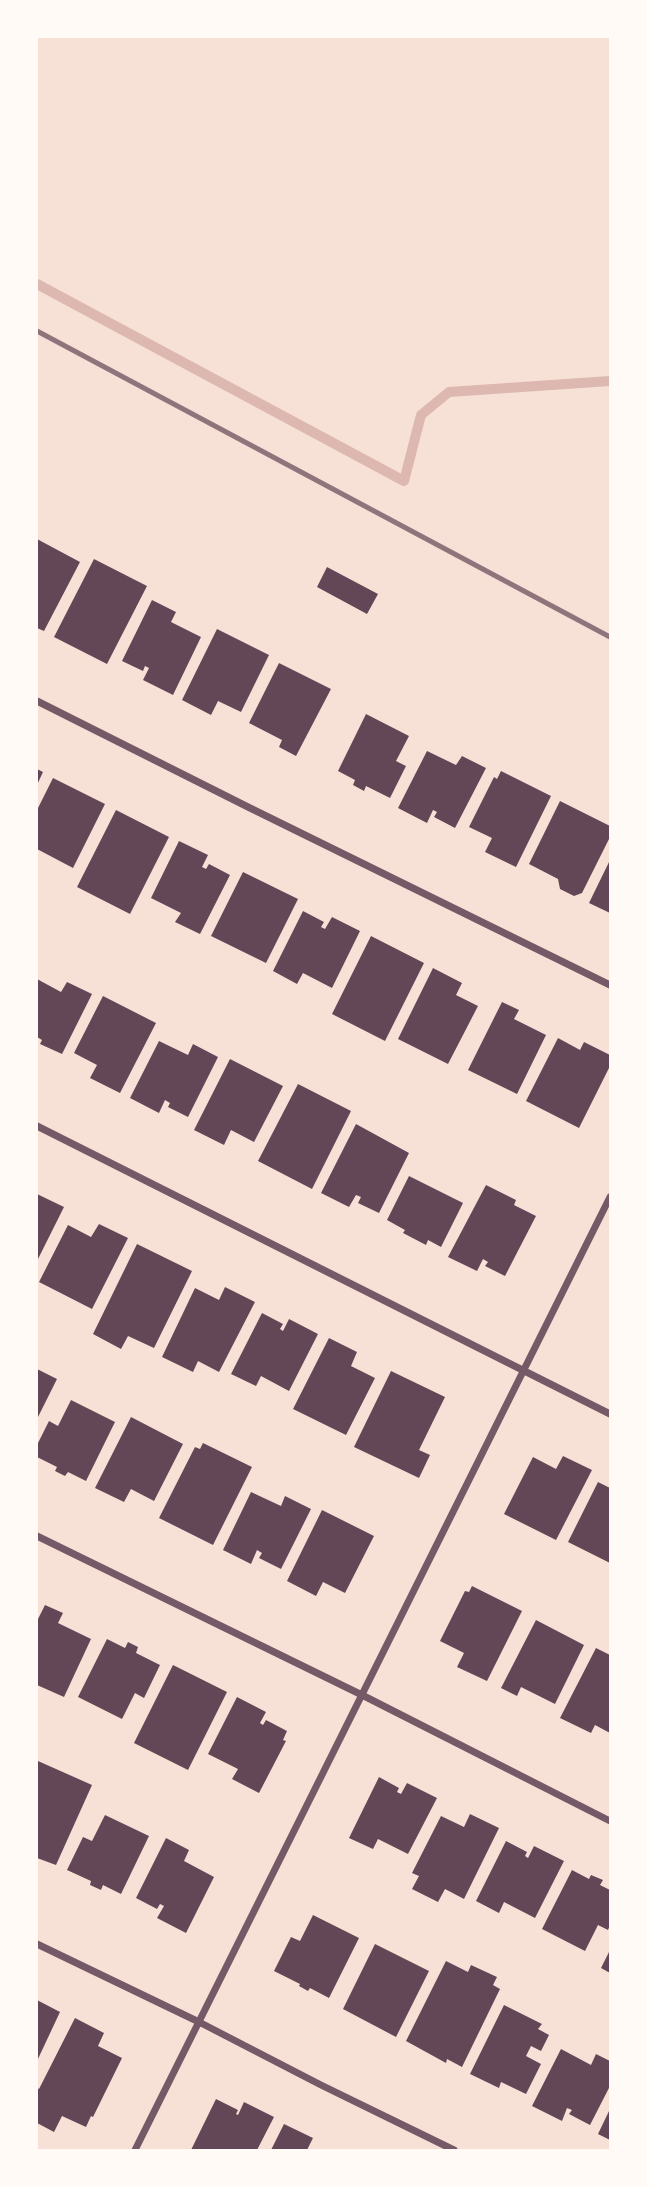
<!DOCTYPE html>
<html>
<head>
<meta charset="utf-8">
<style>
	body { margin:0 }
	#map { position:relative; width:647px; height:2187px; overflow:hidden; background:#f7e1d7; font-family:Signika,sans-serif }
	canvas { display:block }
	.frame { position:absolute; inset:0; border:38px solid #fffaf5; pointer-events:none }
</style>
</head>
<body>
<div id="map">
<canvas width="647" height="2187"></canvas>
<div class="frame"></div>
</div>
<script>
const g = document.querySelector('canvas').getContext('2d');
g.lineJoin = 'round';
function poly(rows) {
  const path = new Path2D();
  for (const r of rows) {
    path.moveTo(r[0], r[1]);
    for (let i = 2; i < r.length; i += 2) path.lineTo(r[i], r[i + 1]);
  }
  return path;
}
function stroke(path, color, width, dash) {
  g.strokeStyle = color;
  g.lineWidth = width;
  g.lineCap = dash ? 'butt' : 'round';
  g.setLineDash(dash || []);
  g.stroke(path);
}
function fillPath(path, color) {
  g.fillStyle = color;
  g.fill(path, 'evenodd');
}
const stream = poly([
	[37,284,404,481,421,415,449,392,610,381]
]);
const building = poly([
	[37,539,80,562,44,631,37,628],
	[94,559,147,586,107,664,54,637],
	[327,567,378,594,367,614,317,587],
	[152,600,176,612,171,622,201,637,173,695,143,680,149,668,145,666,143,671,122,661],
	[217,629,269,655,241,712,218,701,211,715,182,700],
	[279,663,331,689,296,756,279,747,282,740,249,723],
	[366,714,409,736,396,761,406,766,390,798,366,786,364,791,353,785,355,780,338,771],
	[427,751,456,765,462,756,486,768,455,828,434,817,437,812,433,810,427,823,398,808],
	[37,769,43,772,37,785],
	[501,771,551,796,516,867,485,852,492,838,469,827,494,777,497,779],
	[53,778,105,804,73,868,37,849,37,810],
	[560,801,610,826,610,837,582,893,574,896,560,889,558,879,529,864],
	[116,810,169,837,130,914,77,887],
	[179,841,208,855,202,867,206,869,209,864,230,875,200,934,175,922,181,913,151,898],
	[610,860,610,913,589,903],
	[243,872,298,899,266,963,211,936],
	[303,911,324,922,321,927,325,929,332,917,360,931,332,988,303,973,297,984,273,971],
	[371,936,424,963,385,1041,332,1014],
	[433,968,462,983,456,995,478,1006,448,1064,398,1039],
	[37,979,61,992,67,982,92,994,62,1054,40,1044,42,1040,37,1037],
	[103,996,156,1023,120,1093,90,1078,97,1065,74,1053],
	[502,1002,519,1010,514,1019,546,1035,517,1094,468,1070],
	[558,1038,580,1050,584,1042,610,1055,610,1066,579,1128,526,1101],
	[159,1041,188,1055,193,1044,218,1057,188,1117,168,1107,170,1103,165,1100,159,1113,130,1098],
	[230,1059,283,1086,254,1142,231,1130,224,1145,194,1130],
	[298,1084,351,1111,312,1189,258,1161],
	[356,1124,409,1153,379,1213,358,1203,361,1197,356,1195,349,1207,321,1193],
	[409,1176,463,1203,441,1247,428,1240,426,1245,403,1233,405,1230,387,1220],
	[486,1185,516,1200,514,1205,536,1216,505,1276,485,1266,488,1262,483,1259,477,1271,448,1257],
	[37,1194,64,1207,37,1261],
	[99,1224,128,1238,92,1309,39,1282,68,1225,91,1237],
	[137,1244,192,1271,154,1348,128,1336,121,1349,93,1334],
	[225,1287,255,1302,219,1372,198,1361,193,1372,162,1357,195,1288,219,1300],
	[262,1313,283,1324,280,1329,283,1331,289,1319,318,1334,289,1391,261,1376,256,1386,231,1374],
	[329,1338,357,1352,351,1366,375,1378,346,1435,293,1409],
	[37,1369,57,1379,37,1419],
	[391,1371,445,1397,419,1450,430,1455,419,1478,354,1447],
	[71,1400,115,1422,86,1481,68,1472,65,1476,55,1471,57,1467,37,1457,37,1445,49,1421,58,1426],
	[131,1417,183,1444,154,1501,131,1489,124,1502,95,1488],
	[203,1443,252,1467,213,1545,159,1518,195,1447,200,1449],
	[563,1456,592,1470,556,1540,504,1514,533,1457,556,1469],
	[598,1482,610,1488,610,1563,568,1542],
	[251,1492,281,1506,285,1496,311,1509,281,1569,259,1558,262,1553,257,1550,251,1564,223,1550],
	[322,1510,374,1536,345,1593,323,1582,316,1596,287,1581],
	[472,1586,522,1611,487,1681,457,1667,464,1653,440,1641,465,1591,469,1592],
	[45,1605,63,1613,58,1623,91,1639,64,1697,37,1685,37,1621],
	[536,1620,584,1645,555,1704,521,1687,517,1696,501,1688],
	[107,1639,125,1648,128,1642,138,1647,136,1653,160,1665,144,1698,135,1693,122,1719,78,1697],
	[596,1648,610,1655,610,1733,595,1725,591,1733,560,1718],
	[173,1665,227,1692,188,1770,134,1743],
	[237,1697,266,1712,260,1723,263,1725,266,1720,287,1731,283,1740,286,1741,259,1793,232,1779,238,1769,208,1754],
	[38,1761,92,1785,56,1865,37,1858],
	[379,1777,399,1788,397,1792,401,1794,407,1783,437,1798,408,1854,378,1839,373,1849,349,1838],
	[470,1814,499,1828,464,1899,445,1889,438,1902,412,1889,419,1876,412,1873,441,1816,464,1827],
	[105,1815,149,1836,121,1894,103,1885,101,1890,90,1885,91,1881,67,1870,83,1837,92,1841],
	[166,1838,189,1850,184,1861,214,1877,186,1933,157,1918,164,1906,160,1904,157,1909,136,1898],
	[506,1841,527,1852,525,1856,528,1858,534,1846,564,1861,535,1918,504,1902,499,1913,476,1901],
	[572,1870,589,1879,591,1875,603,1880,600,1885,610,1890,610,1925,608,1930,598,1925,585,1951,542,1929],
	[313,1915,359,1938,329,1998,310,1988,308,1991,299,1986,300,1984,274,1971,291,1937,300,1941],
	[375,1944,429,1971,396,2037,343,2009],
	[610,1950,610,1973,601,1968],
	[446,1961,468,1972,471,1965,497,1977,493,1985,500,1989,462,2067,447,2059,446,2063,406,2041],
	[37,2000,60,2012,37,2061],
	[504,2005,542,2024,538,2029,549,2035,541,2051,531,2046,526,2056,541,2064,526,2094,501,2082,499,2088,470,2074],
	[75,2018,104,2033,98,2046,122,2058,93,2117,91,2116,86,2127,62,2116,54,2132,37,2123,37,2088,39,2089],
	[561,2049,591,2065,596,2054,610,2061,610,2086,590,2125,569,2114,572,2110,567,2108,562,2121,532,2106],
	[216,2099,238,2110,236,2114,238,2115,244,2102,274,2117,257,2150,191,2150],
	[610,2109,610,2140,598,2134],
	[284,2124,313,2138,307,2150,271,2150]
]);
const minor = poly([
	[37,701,248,807,610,985],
	[37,1126,610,1414],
	[37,1536,362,1695,610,1821],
	[37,1944,199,2022,321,2085,454,2150],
	[135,2150,610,1197]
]);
const rail = poly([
	[37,331,610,637]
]);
stroke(stream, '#dcb8b0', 10);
fillPath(building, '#644757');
stroke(minor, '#755966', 7);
stroke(rail, '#8f747c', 5);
</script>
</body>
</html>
